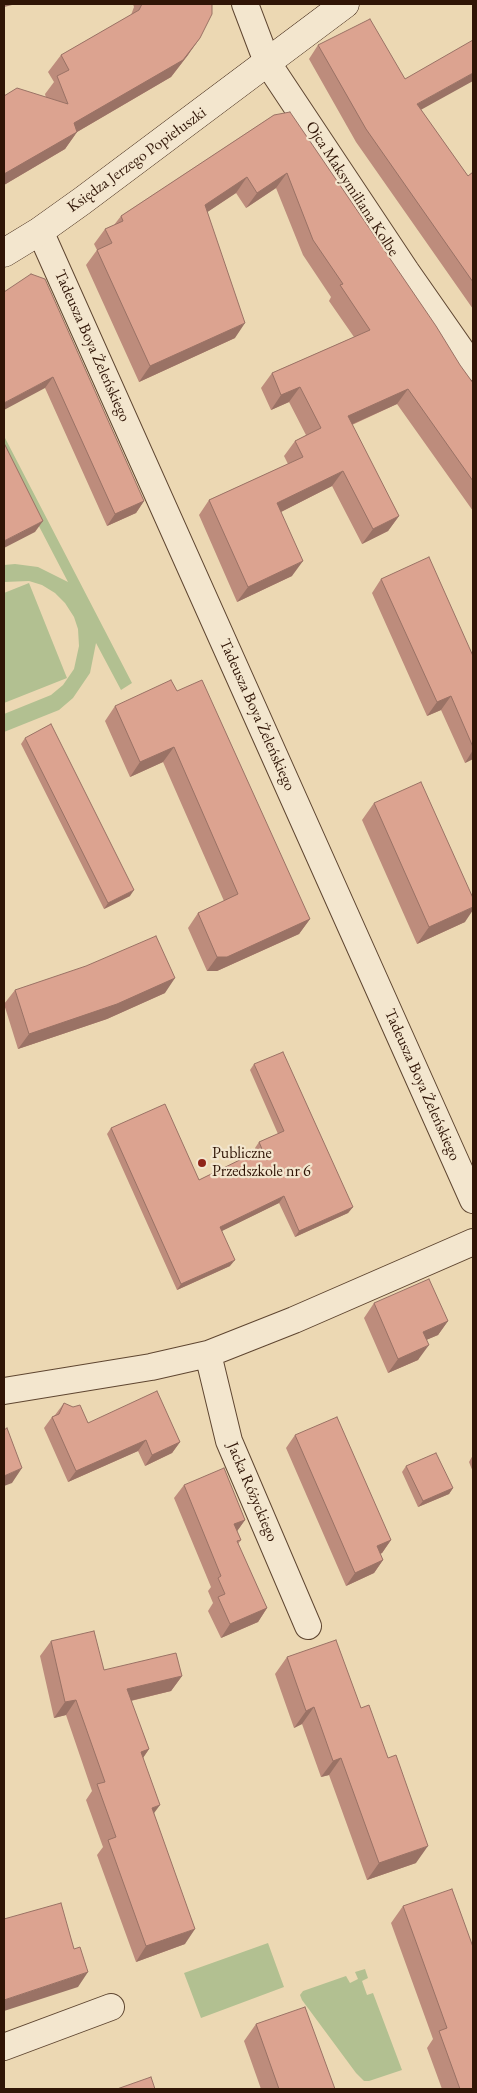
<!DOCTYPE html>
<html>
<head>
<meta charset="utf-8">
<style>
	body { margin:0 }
	#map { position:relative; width:477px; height:2093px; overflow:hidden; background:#ecd8b3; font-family:"EB Garamond",serif }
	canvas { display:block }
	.frame { position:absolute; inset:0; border:5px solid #301506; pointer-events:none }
</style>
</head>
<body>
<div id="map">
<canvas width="477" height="2093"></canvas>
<div class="frame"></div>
</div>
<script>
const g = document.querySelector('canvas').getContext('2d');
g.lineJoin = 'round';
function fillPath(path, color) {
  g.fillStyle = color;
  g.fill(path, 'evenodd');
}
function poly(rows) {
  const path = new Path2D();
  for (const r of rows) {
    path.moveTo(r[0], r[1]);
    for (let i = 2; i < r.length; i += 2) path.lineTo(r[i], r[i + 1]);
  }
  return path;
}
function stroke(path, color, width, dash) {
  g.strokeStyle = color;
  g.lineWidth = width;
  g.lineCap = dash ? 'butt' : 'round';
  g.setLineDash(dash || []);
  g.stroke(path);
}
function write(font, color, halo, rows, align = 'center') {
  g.font = font + ' "EB Garamond",serif';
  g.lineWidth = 4.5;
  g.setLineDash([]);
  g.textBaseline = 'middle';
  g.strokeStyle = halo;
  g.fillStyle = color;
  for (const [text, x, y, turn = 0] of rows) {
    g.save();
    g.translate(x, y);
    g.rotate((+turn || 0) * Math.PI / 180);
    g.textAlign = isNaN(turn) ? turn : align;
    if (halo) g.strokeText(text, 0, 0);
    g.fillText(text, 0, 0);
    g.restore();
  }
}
const green = poly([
	[4,436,132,683,121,690,96,643,90,673,73,698,59,710,4,732,4,714,51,695,63,685,74,669,79,646,78,629,74,617,65,603,55,593,42,585,29,581,4,582,4,565,15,564,38,567,68,582,4,459],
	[29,583,67,678,4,703,4,593],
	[268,1943,284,1987,201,2018,184,1973],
	[365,1969,368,1978,362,1981,367,1995,373,1993,402,2070,369,2081,364,2081,356,2073,302,2000,300,1995,303,1991,346,1976,350,1983,358,1979,355,1972]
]);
const street = poly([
	[245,4,267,62,406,271,473,367],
	[40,231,473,1200],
	[208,1354,229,1441,308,1626],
	[4,1391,151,1367,208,1354,294,1320,473,1242],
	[4,2047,111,2007]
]);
const secondary = poly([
	[4,253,40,231,82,201,345,4]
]);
const wall = poly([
	[133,4,212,4,188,55,171,77,77,132,65,149,4,185,4,96,46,98,45,94,54,82,48,72,61,55,131,15,134,7],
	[318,45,421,110,468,176,473,172,473,309,356,142,309,59],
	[274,115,473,383,473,511,397,404,352,425,399,516,388,531,362,544,332,486,281,512,292,576,237,602,199,515,209,500,288,464,284,456,295,441,306,435,289,402,271,410,261,388,272,373,354,337,329,301,331,297,303,255,276,188,246,208,236,193,207,212,235,338,139,382,86,265,97,250,94,244,105,229,114,225,121,216],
	[4,292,144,501,136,513,107,526,45,388],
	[381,579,473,656,473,759,465,763,441,710,427,716,372,593],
	[177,691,310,919,299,934,217,971,207,971,188,928,198,913,224,901,163,762,130,777,105,721,115,706],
	[25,738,130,896,104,909,21,744],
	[374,803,465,922,417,944,362,820],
	[15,990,165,993,107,1019,18,1049,4,1004],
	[254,1064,353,1207,348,1213,295,1237,279,1203,221,1231,230,1266,177,1290,107,1134,111,1128,199,1180,257,1152,255,1148,259,1142,278,1134,250,1070],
	[374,1303,448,1321,438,1335,426,1340,418,1360,388,1373,364,1318],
	[64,1403,88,1423,180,1442,172,1453,145,1466,138,1451,68,1482,44,1428,52,1417,55,1415],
	[295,1435,391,1540,382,1553,380,1554,383,1560,374,1573,346,1586,286,1448],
	[473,1455,473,1472,469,1462],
	[406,1466,453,1488,449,1494,418,1507,402,1472],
	[184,1485,245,1520,237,1531,241,1540,238,1544,267,1608,258,1622,221,1638,208,1611,213,1603,208,1591,211,1587,174,1498],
	[51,1641,104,1670,182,1676,171,1691,131,1701,149,1749,143,1758,154,1813,185,1944,136,1962,97,1855,103,1847,86,1800,92,1791,66,1715,54,1718,40,1656],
	[287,1657,416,1863,367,1880,329,1775,321,1777,302,1724,294,1728,275,1674],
	[403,1906,473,2089,442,2089,427,2048,433,2039,391,1923],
	[256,2024,335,2089,261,2089,244,2041]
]);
const shadedWall = poly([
	[4,4,16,4,4,7],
	[200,38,188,55,171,77,77,132,65,149,4,185,4,174,74,123],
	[473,73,473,81,408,117,417,104],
	[287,173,276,188,246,208,257,193],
	[247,177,236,193,194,221,205,205],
	[245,323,235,338,139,382,150,366],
	[53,377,45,388,4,410,4,403],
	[300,387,289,402,271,410,281,395],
	[408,389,397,404,337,431,348,416],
	[343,471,332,486,267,519,277,503],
	[144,501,136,513,107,526,115,514],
	[399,516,388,531,362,544,373,529],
	[43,521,35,532,4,548,4,541],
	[303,561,292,576,237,602,248,587],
	[451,696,441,710,427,716,437,702],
	[174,747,163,762,130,777,140,762],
	[473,750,473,759,465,763],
	[134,890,130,896,104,909,108,903],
	[473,907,473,910,465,922,417,944,429,927],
	[310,919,299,934,217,971,207,971,217,957],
	[175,978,165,993,107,1019,18,1049,29,1034],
	[284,1196,279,1203,216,1234,220,1227],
	[353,1207,348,1213,295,1237,299,1231],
	[235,1260,230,1266,177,1290,181,1284],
	[448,1321,438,1335,412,1346,423,1332],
	[429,1345,418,1360,388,1373,398,1359],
	[146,1440,138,1451,68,1482,76,1471],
	[180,1442,172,1453,145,1466,152,1455],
	[22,1468,12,1483,4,1486,4,1476],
	[453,1488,449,1494,418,1507,423,1501],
	[245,1520,235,1534,234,1524],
	[391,1540,382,1553,368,1559,377,1546],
	[383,1560,374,1573,346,1586,355,1573],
	[267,1608,258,1622,221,1638,230,1624],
	[182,1676,171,1691,117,1704,127,1689],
	[76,1700,66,1715,54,1718,65,1702],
	[314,1707,302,1724,294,1728,306,1711],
	[149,1749,138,1765,141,1752],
	[341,1758,329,1775,321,1777,333,1761],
	[160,1805,149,1820,152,1808],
	[428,1846,416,1863,367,1880,379,1863],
	[195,1929,185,1944,136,1962,146,1946],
	[88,1972,78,1987,4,2011,4,2000]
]);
const building = poly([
	[142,4,212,4,212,14,200,38,183,60,74,123,77,132,4,174,4,96,17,88,68,104,57,76,69,70,61,55,139,10,142,4],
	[370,19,405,79,473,40,473,73,417,104,468,176,473,172,473,282,366,129,318,45,370,19],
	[290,112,436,326,460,365,473,383,473,481,408,389,348,416,399,516,373,529,343,471,277,503,303,561,248,587,209,500,303,457,295,441,321,428,300,387,281,395,272,373,370,330,340,285,343,284,313,240,287,173,257,193,247,177,205,205,245,323,150,366,97,250,112,243,105,229,123,221,121,216,274,115,290,112],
	[31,274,45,279,144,501,115,514,53,377,4,403,4,292,31,274],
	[4,443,43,521,4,541,4,443],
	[429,557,473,656,473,747,451,696,437,702,381,579,429,557],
	[171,680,177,691,202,680,310,919,227,957,217,957,198,913,238,894,174,747,140,762,115,706,171,680],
	[51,724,134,890,108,903,25,738,51,724],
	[421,782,473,898,473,907,429,927,374,803,421,782],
	[156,936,175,978,117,1004,29,1034,15,990,86,966,156,936],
	[283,1052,353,1207,299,1231,284,1196,220,1227,235,1260,181,1284,111,1128,165,1104,199,1180,262,1149,259,1142,284,1131,254,1064,283,1052],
	[429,1279,448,1321,423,1332,429,1345,398,1359,374,1303,429,1279],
	[157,1391,180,1442,152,1455,146,1440,76,1471,52,1417,59,1414,64,1403,73,1407,80,1405,88,1423,157,1391],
	[337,1417,391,1540,377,1546,383,1560,355,1573,295,1435,337,1417],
	[7,1428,22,1468,4,1476,4,1430,7,1428],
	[436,1453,453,1488,423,1501,406,1466,436,1453],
	[224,1468,245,1520,234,1524,241,1540,237,1541,267,1608,230,1624,218,1597,225,1594,218,1578,221,1576,184,1485,224,1468],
	[94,1631,104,1670,176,1653,182,1676,127,1689,149,1749,141,1752,160,1805,152,1808,195,1929,146,1946,108,1840,116,1837,97,1784,105,1782,76,1700,65,1702,51,1641,94,1631],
	[336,1640,361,1708,369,1705,388,1758,396,1755,428,1846,379,1863,341,1758,333,1761,314,1707,306,1711,287,1657,336,1640],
	[452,1889,473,1947,473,2089,460,2089,439,2031,447,2028,403,1906,452,1889],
	[61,1903,74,1949,80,1947,88,1972,4,2000,4,1919,61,1903],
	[305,2007,335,2089,279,2089,256,2024,305,2007],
	[151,2077,155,2089,117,2089,151,2077]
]);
const markers = [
	[202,1163,5,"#8f2418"]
];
const streetNames = [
	["Księdza Jerzego Popiełuszki",137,160,-36],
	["Ojca Maksymiliana Kolbe",352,189,57],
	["Tadeusza Boya Żeleńskiego",92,346,66],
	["Tadeusza Boya Żeleńskiego",257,715,66],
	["Tadeusza Boya Żeleńskiego",422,1085,66],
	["Jacka Różyckiego",252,1492,67]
];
const poiNames = [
	["Publiczne",212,1154],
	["Przedszkole nr 6",212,1172]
];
fillPath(green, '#b2c091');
stroke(street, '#5f4631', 28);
stroke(secondary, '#301506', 29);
stroke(street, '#f3e6ce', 26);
stroke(secondary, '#f3e6ce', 28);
fillPath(wall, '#bd8c7c');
fillPath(shadedWall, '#9a7265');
fillPath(building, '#dca390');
stroke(building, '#9a7265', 1);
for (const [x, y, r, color] of markers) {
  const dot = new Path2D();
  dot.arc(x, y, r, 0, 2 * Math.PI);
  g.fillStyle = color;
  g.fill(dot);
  stroke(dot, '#f3e6ce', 2);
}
write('16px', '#301506', '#f3e6ce', streetNames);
write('16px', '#301506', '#f3e6ce', poiNames, 'left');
</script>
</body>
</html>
